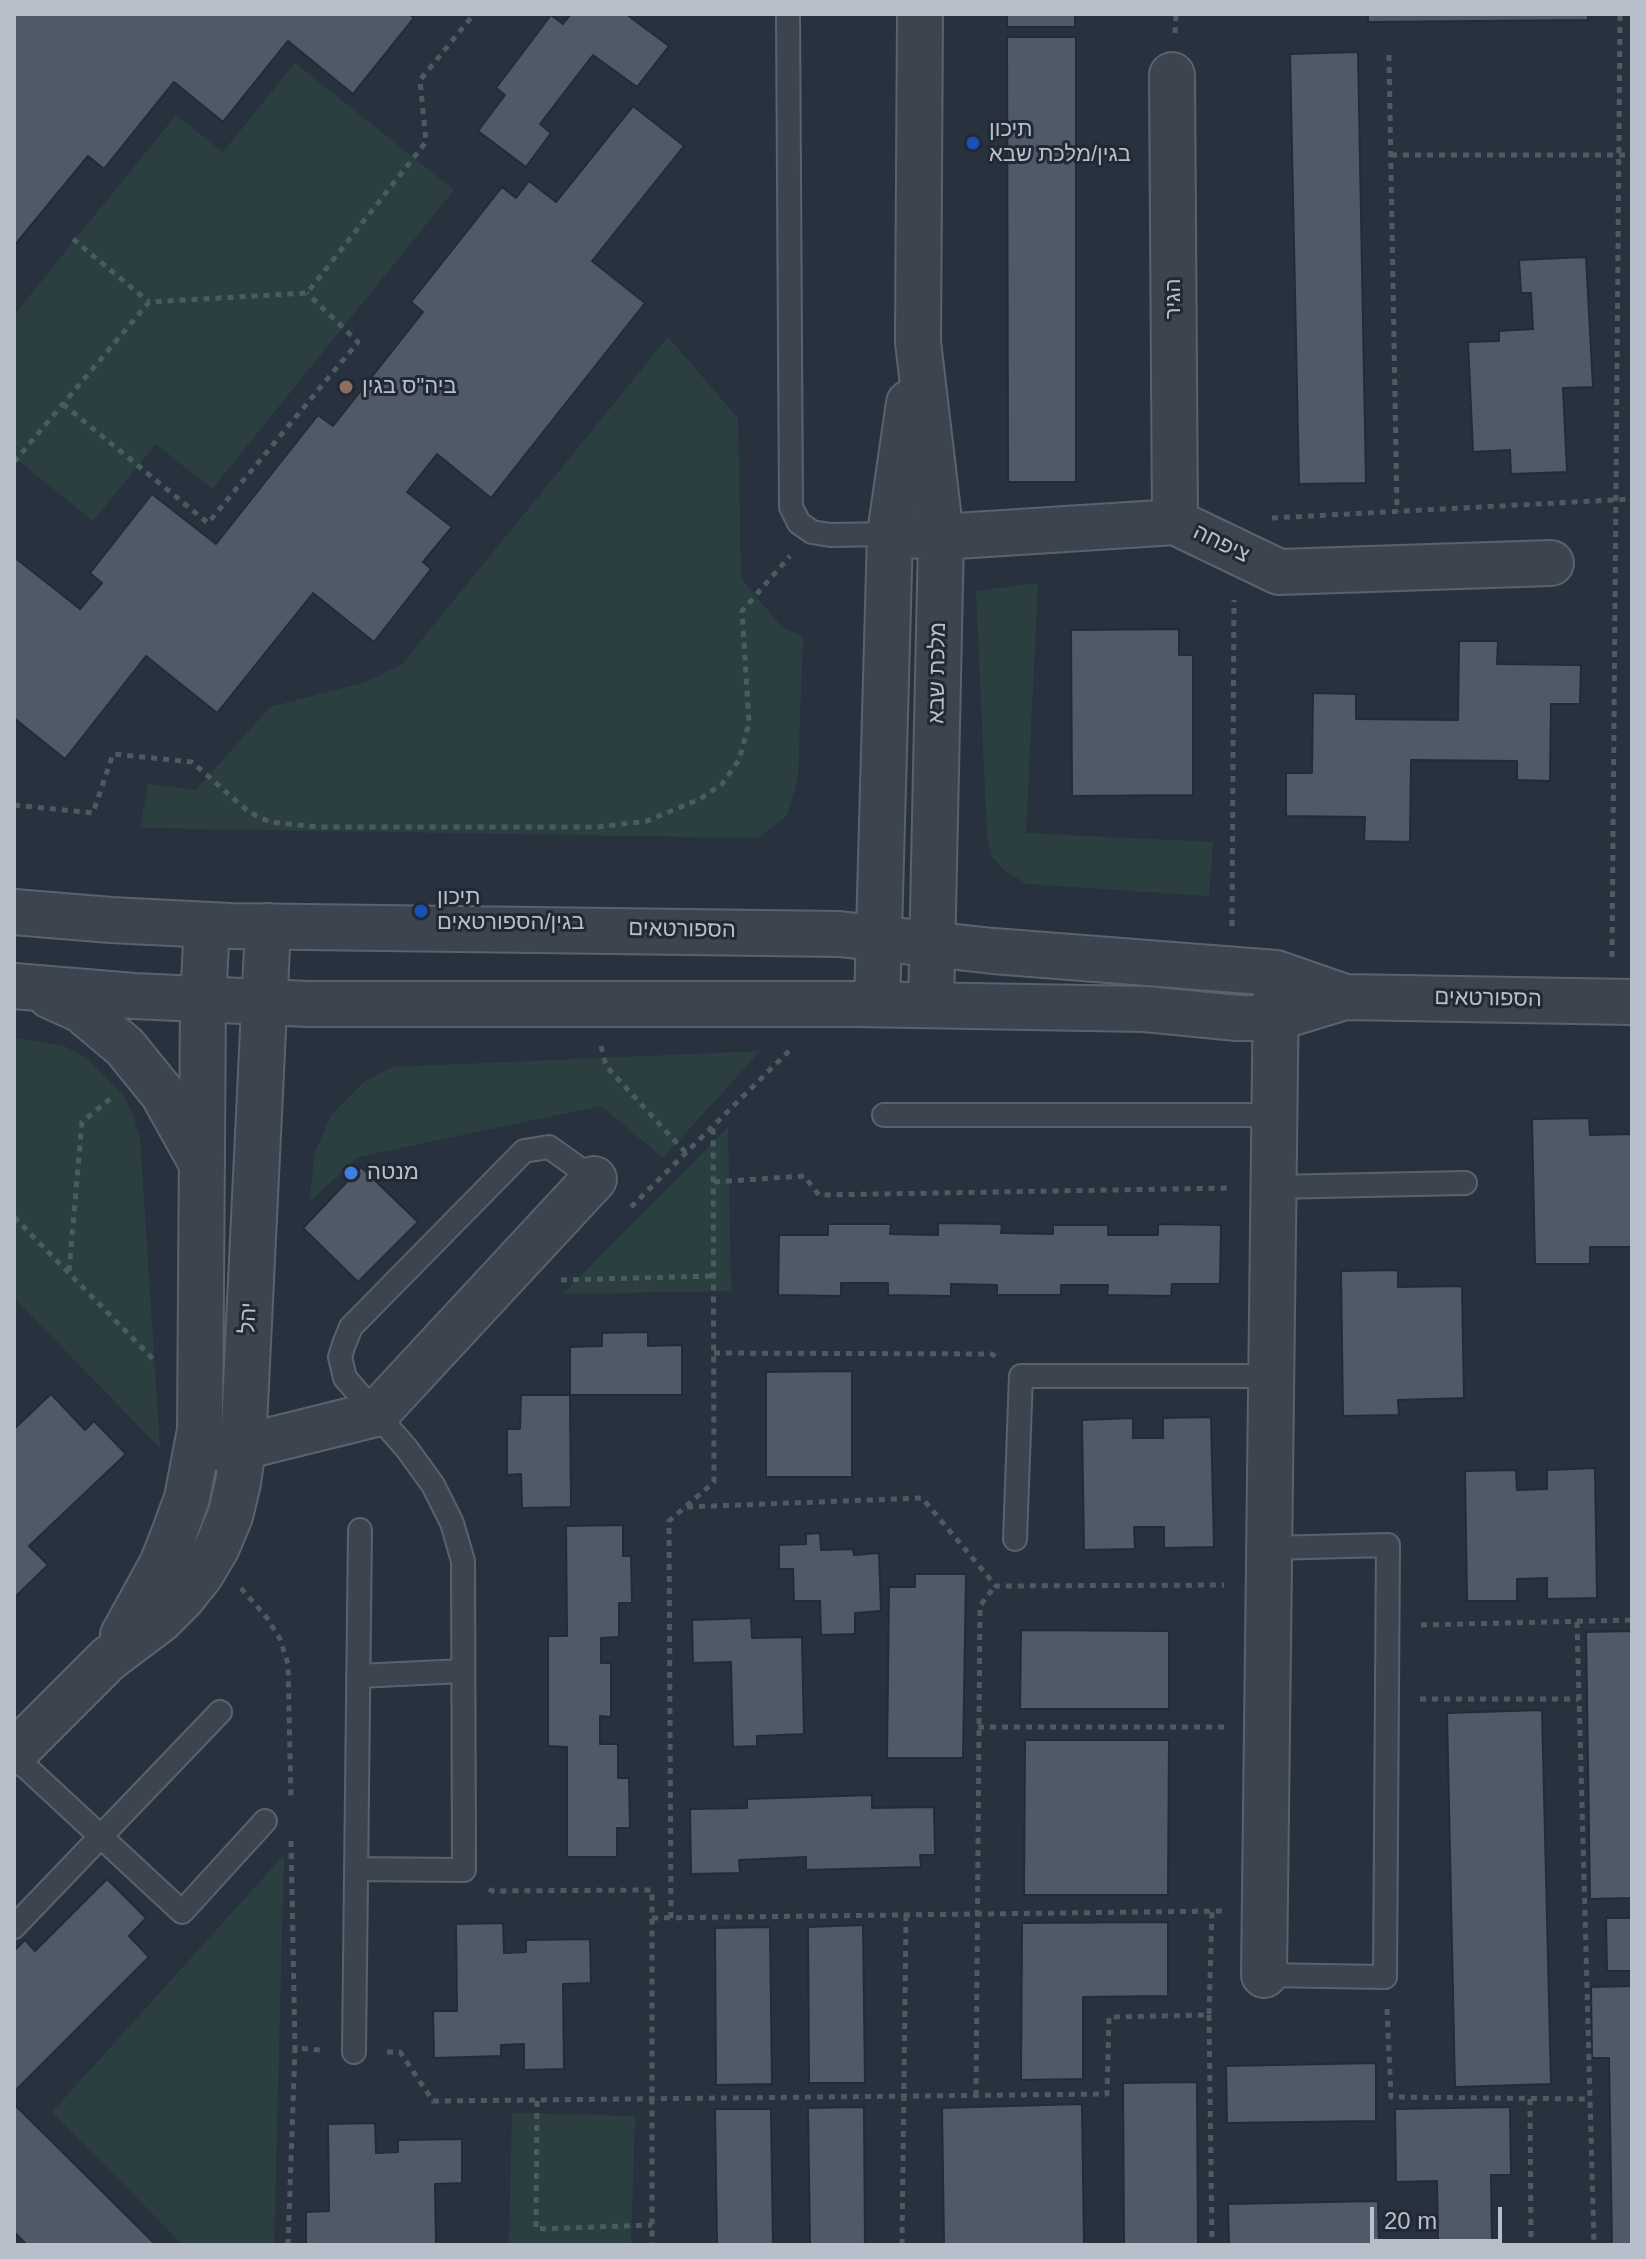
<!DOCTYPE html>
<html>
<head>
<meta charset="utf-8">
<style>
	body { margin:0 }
	#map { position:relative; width:1646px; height:2259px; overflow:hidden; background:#28323f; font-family:Helvetica,sans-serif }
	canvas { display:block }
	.frame { position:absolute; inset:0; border:16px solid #b9bfca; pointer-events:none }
	.scale { position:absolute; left:1370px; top:2207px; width:132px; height:36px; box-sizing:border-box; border:4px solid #b9bfca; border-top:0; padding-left:10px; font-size:24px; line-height:28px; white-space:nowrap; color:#b9bfca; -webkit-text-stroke:6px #212935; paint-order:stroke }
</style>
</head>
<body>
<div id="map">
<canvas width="1646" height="2259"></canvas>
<div class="frame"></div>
<div class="scale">20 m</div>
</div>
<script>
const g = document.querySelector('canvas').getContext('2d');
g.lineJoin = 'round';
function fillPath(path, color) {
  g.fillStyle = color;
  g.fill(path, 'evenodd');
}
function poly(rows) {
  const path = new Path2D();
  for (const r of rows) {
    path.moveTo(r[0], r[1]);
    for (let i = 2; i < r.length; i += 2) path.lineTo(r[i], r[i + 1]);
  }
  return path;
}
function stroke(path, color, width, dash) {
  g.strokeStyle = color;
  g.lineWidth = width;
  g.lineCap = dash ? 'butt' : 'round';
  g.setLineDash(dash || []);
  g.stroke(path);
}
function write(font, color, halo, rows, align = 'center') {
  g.font = font + ' Helvetica,"Noto Sans Hebrew",sans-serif';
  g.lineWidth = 6;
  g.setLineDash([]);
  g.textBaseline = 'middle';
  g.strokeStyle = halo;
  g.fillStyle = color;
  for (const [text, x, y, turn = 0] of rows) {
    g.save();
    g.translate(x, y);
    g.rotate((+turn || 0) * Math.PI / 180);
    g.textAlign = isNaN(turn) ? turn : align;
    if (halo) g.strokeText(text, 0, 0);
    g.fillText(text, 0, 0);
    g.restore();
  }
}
const green = poly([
	[295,63,454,190,212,489,156,444,93,521,14,457,14,315,176,115,223,152],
	[668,337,738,418,741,578,781,626,803,637,798,777,787,816,757,838,140,828,148,784,196,790,270,707,366,682,402,664],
	[1038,583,1026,833,1213,842,1209,896,1026,884,1004,870,992,857,987,834,976,591],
	[14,1038,62,1045,85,1057,123,1095,133,1115,140,1137,160,1448,14,1298],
	[760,1051,663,1158,601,1106,358,1157,309,1202,315,1152,331,1115,364,1082,392,1067],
	[728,1127,731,1291,563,1294],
	[284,1855,274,2245,183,2245,52,2112],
	[512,2113,635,2116,631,2245,509,2245]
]);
const building = poly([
	[14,14,409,14,414,18,353,94,288,41,223,122,174,82,104,169,88,156,14,246,14,14],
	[571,14,626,14,669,46,637,87,593,55,540,124,551,133,526,167,478,131,505,95,496,88,551,15,563,24,571,14],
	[1007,14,1075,14,1075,27,1007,27,1007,14],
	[1368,14,1588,14,1588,20,1368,22,1368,14],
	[1007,37,1076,37,1076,482,1008,482,1007,37],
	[1358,52,1366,483,1299,484,1290,54,1358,52],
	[633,106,684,146,592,261,645,303,491,498,437,454,407,492,452,527,423,562,431,569,374,642,313,593,217,713,146,656,65,759,14,718,14,557,80,609,102,583,90,573,152,494,216,544,318,415,333,426,423,312,411,302,502,187,516,198,529,181,556,202,633,106],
	[1586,257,1593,387,1563,388,1567,472,1511,474,1510,450,1473,452,1468,342,1499,341,1499,331,1533,329,1531,293,1521,293,1519,260,1586,257],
	[1179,629,1179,655,1193,655,1193,795,1072,796,1071,630,1179,629],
	[1459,641,1498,641,1497,664,1581,665,1580,704,1551,704,1550,781,1517,780,1517,761,1411,760,1410,842,1364,841,1365,817,1286,816,1286,773,1312,773,1313,693,1356,694,1356,719,1458,720,1459,641],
	[1589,1118,1590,1135,1632,1134,1632,1247,1590,1247,1590,1264,1535,1264,1532,1119,1589,1118],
	[361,1167,418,1222,358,1282,303,1228,361,1167],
	[938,1223,1002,1224,1001,1233,1053,1234,1053,1225,1108,1225,1108,1235,1158,1235,1158,1224,1221,1225,1220,1284,1172,1284,1171,1296,1107,1295,1108,1285,1061,1285,1061,1295,997,1295,997,1285,951,1284,951,1296,888,1295,888,1283,841,1283,841,1296,778,1295,779,1235,828,1235,828,1224,891,1224,890,1234,938,1235,938,1223],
	[1398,1270,1398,1287,1462,1286,1464,1398,1398,1400,1399,1415,1343,1416,1341,1271,1398,1270],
	[648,1332,648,1346,682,1345,682,1395,570,1395,570,1347,602,1346,602,1333,648,1332],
	[852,1371,852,1477,766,1477,766,1372,852,1371],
	[51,1394,85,1430,94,1421,126,1454,29,1546,48,1565,14,1598,14,1429,51,1394],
	[521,1395,570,1395,571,1507,522,1508,521,1474,507,1475,507,1429,520,1429,521,1395],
	[1211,1417,1214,1547,1164,1548,1164,1527,1134,1527,1135,1549,1084,1550,1082,1420,1133,1418,1133,1438,1163,1438,1163,1418,1211,1417],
	[1595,1468,1597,1598,1547,1599,1547,1578,1517,1579,1517,1601,1467,1601,1465,1471,1516,1470,1517,1490,1547,1489,1547,1470,1595,1468],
	[623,1525,623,1556,631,1556,632,1603,619,1603,619,1637,601,1638,601,1663,611,1663,611,1717,600,1716,600,1744,618,1744,618,1778,629,1778,630,1828,617,1828,617,1857,567,1857,567,1747,548,1746,548,1636,567,1636,566,1526,623,1525],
	[820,1533,821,1550,853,1549,854,1555,879,1553,881,1611,855,1613,855,1634,821,1635,820,1601,794,1601,793,1569,779,1569,779,1545,806,1544,806,1534,820,1533],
	[915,1574,966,1574,963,1758,887,1758,889,1587,915,1587,915,1574],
	[751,1618,752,1638,802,1637,804,1734,757,1736,757,1746,733,1747,731,1662,693,1663,692,1620,751,1618],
	[1021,1630,1169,1631,1169,1709,1020,1709,1021,1630],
	[1632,1631,1632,1898,1590,1899,1586,1632,1632,1631],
	[1542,1710,1551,2084,1455,2087,1447,1713,1542,1710],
	[1025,1740,1169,1740,1168,1895,1024,1895,1025,1740],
	[872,1795,872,1808,934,1807,935,1855,920,1855,921,1867,806,1870,806,1857,739,1860,740,1873,691,1874,690,1809,747,1808,747,1799,872,1795],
	[107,1879,146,1918,129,1936,149,1957,14,2092,14,1951,25,1940,35,1951,107,1879],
	[1606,1918,1632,1918,1632,1971,1607,1971,1606,1918],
	[1168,1922,1168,1996,1083,1997,1083,2079,1021,2080,1022,1923,1168,1922],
	[503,1923,504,1953,526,1952,526,1940,590,1939,591,1983,563,1984,564,2069,524,2070,524,2044,501,2045,501,2056,434,2058,433,2011,457,2011,456,1924,503,1923],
	[863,1925,865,2083,809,2083,808,1927,863,1925],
	[770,1927,772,2084,716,2085,715,1928,770,1927],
	[1632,1986,1632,2245,1612,2245,1609,2058,1592,2058,1591,1987,1632,1986],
	[1376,2063,1376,2121,1227,2123,1226,2066,1376,2063],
	[1197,2082,1198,2245,1124,2245,1123,2083,1197,2082],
	[14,2104,156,2245,27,2245,14,2232,14,2104],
	[1082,2104,1084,2245,944,2245,942,2108,1082,2104],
	[864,2107,865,2245,810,2245,808,2108,864,2107],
	[1510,2107,1511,2175,1491,2175,1492,2245,1438,2245,1437,2181,1396,2182,1395,2109,1510,2107],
	[715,2109,771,2109,773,2245,717,2245,715,2109],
	[375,2123,376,2153,398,2152,398,2140,462,2139,462,2183,435,2184,436,2245,306,2245,306,2212,329,2211,328,2124,375,2123],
	[1378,2201,1379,2245,1229,2245,1228,2204,1378,2201]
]);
const path = poly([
	[1175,33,1176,14],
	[1389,55,1397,512],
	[1391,155,1632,155],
	[73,239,149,302],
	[63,404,208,523,358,342,307,293],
	[14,462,149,302,307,293,426,142,420,80,474,14],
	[1272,518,1632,499],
	[14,805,93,813,113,754,192,762,249,812,270,822,317,827,598,827,647,821,700,799,722,784,739,760,749,723,742,611,790,556],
	[1232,926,1234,600],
	[1612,957,1620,14],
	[601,1046,606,1066,686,1153],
	[714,1182,804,1176,819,1195,1231,1188],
	[631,1207,792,1048],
	[14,1217,156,1362],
	[69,1271,82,1122,110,1099],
	[561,1280,714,1276],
	[714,1353,992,1354,996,1357],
	[687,1507,922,1498,996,1586,1224,1585],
	[241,1588,267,1618,280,1639,288,1664,291,1799],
	[1577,1622,1594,2245],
	[1421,1625,1632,1620],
	[1420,1699,1579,1699],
	[978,1727,1225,1727],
	[291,1841,295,2048],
	[489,1889,492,1891,652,1890,652,2245],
	[652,1918,1223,1911],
	[671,1918,669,1521,714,1482,713,1125],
	[1387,2009,1391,2097,1590,2099],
	[1209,2015,1212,2245],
	[387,2052,400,2052,433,2101,1107,2094,1109,2017,1209,2015,1212,1911],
	[976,2096,980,1606,995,1586],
	[1530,2099,1531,2245],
	[537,2101,536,2229,652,2225],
	[288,2245,295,2048,321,2050],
	[902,2245,906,1915]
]);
const service = poly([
	[788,14,791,507,799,523,812,532,830,535,890,534],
	[884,1115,1273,1115],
	[1272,1187,1465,1183],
	[1015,1539,1021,1376,1270,1376],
	[358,1676,463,1671],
	[14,1756,182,1912,265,1821],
	[356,1869,464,1870,463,1561,452,1523,433,1485,407,1449,345,1378,340,1357,344,1344,351,1327,524,1151,549,1147,594,1179],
	[14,1927,220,1712],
	[1264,1975,1385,1977,1388,1545,1269,1548],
	[354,2052,360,1530]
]);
const minor = poly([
	[920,14,918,342,941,537,931,1005],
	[1172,75,1175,522],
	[890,534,941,537,1175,522,1279,572,1551,563],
	[877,1004,890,534,909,403],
	[215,1448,243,1447,376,1414,594,1179],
	[123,1635,162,1564,175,1531,187,1498,200,1430,203,1000,207,925],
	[14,1753,108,1659,160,1620,182,1598,201,1574,217,1547,230,1516,238,1483,243,1447,268,926],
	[1264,1975,1276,982]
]);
const tertiary = poly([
	[14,912,111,920,230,926,839,934,993,951,1276,973,1345,997,1632,1002],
	[14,986,134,996,308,1004,855,1004,1145,1009,1237,1018,1276,1018,1345,997],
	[50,996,81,1010,125,1047,163,1094,202,1164]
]);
const markers = [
	[973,143,8,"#1a4fb4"],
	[346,387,8,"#8d6e63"],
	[421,911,8,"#1a4fb4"],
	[351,1173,8,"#3f7fe0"]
];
const poiNames = [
	["תיכון",989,130],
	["בגין/מלכת שבא",989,155],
	["ביה\"ס בגין",362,387],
	["תיכון",437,898],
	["בגין/הספורטאים",437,923],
	["מנטה",367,1173]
];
const streetNames = [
	["הגיר",1174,299,-90],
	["ציפחה",1221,544,26],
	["מלכת שבא",938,673,-89],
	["הספורטאים",682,930,1],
	["הספורטאים",1488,999,1],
	["יהל",249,1318,-87]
];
fillPath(green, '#2b3f41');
fillPath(building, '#4f5968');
stroke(building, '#232b37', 2);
stroke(service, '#5a626d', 26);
stroke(minor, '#5a626d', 48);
stroke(tertiary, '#5a626d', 48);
stroke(path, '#4a5c5f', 5, [6, 6]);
stroke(service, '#3c444f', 22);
stroke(minor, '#3c444f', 44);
stroke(tertiary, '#3c444f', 44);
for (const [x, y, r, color] of markers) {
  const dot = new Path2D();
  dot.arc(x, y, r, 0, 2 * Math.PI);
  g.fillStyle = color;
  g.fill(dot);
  stroke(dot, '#212935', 3);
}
write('22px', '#b9bfca', '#212935', poiNames, 'left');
write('22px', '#b9bfca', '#212935', streetNames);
</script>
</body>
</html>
